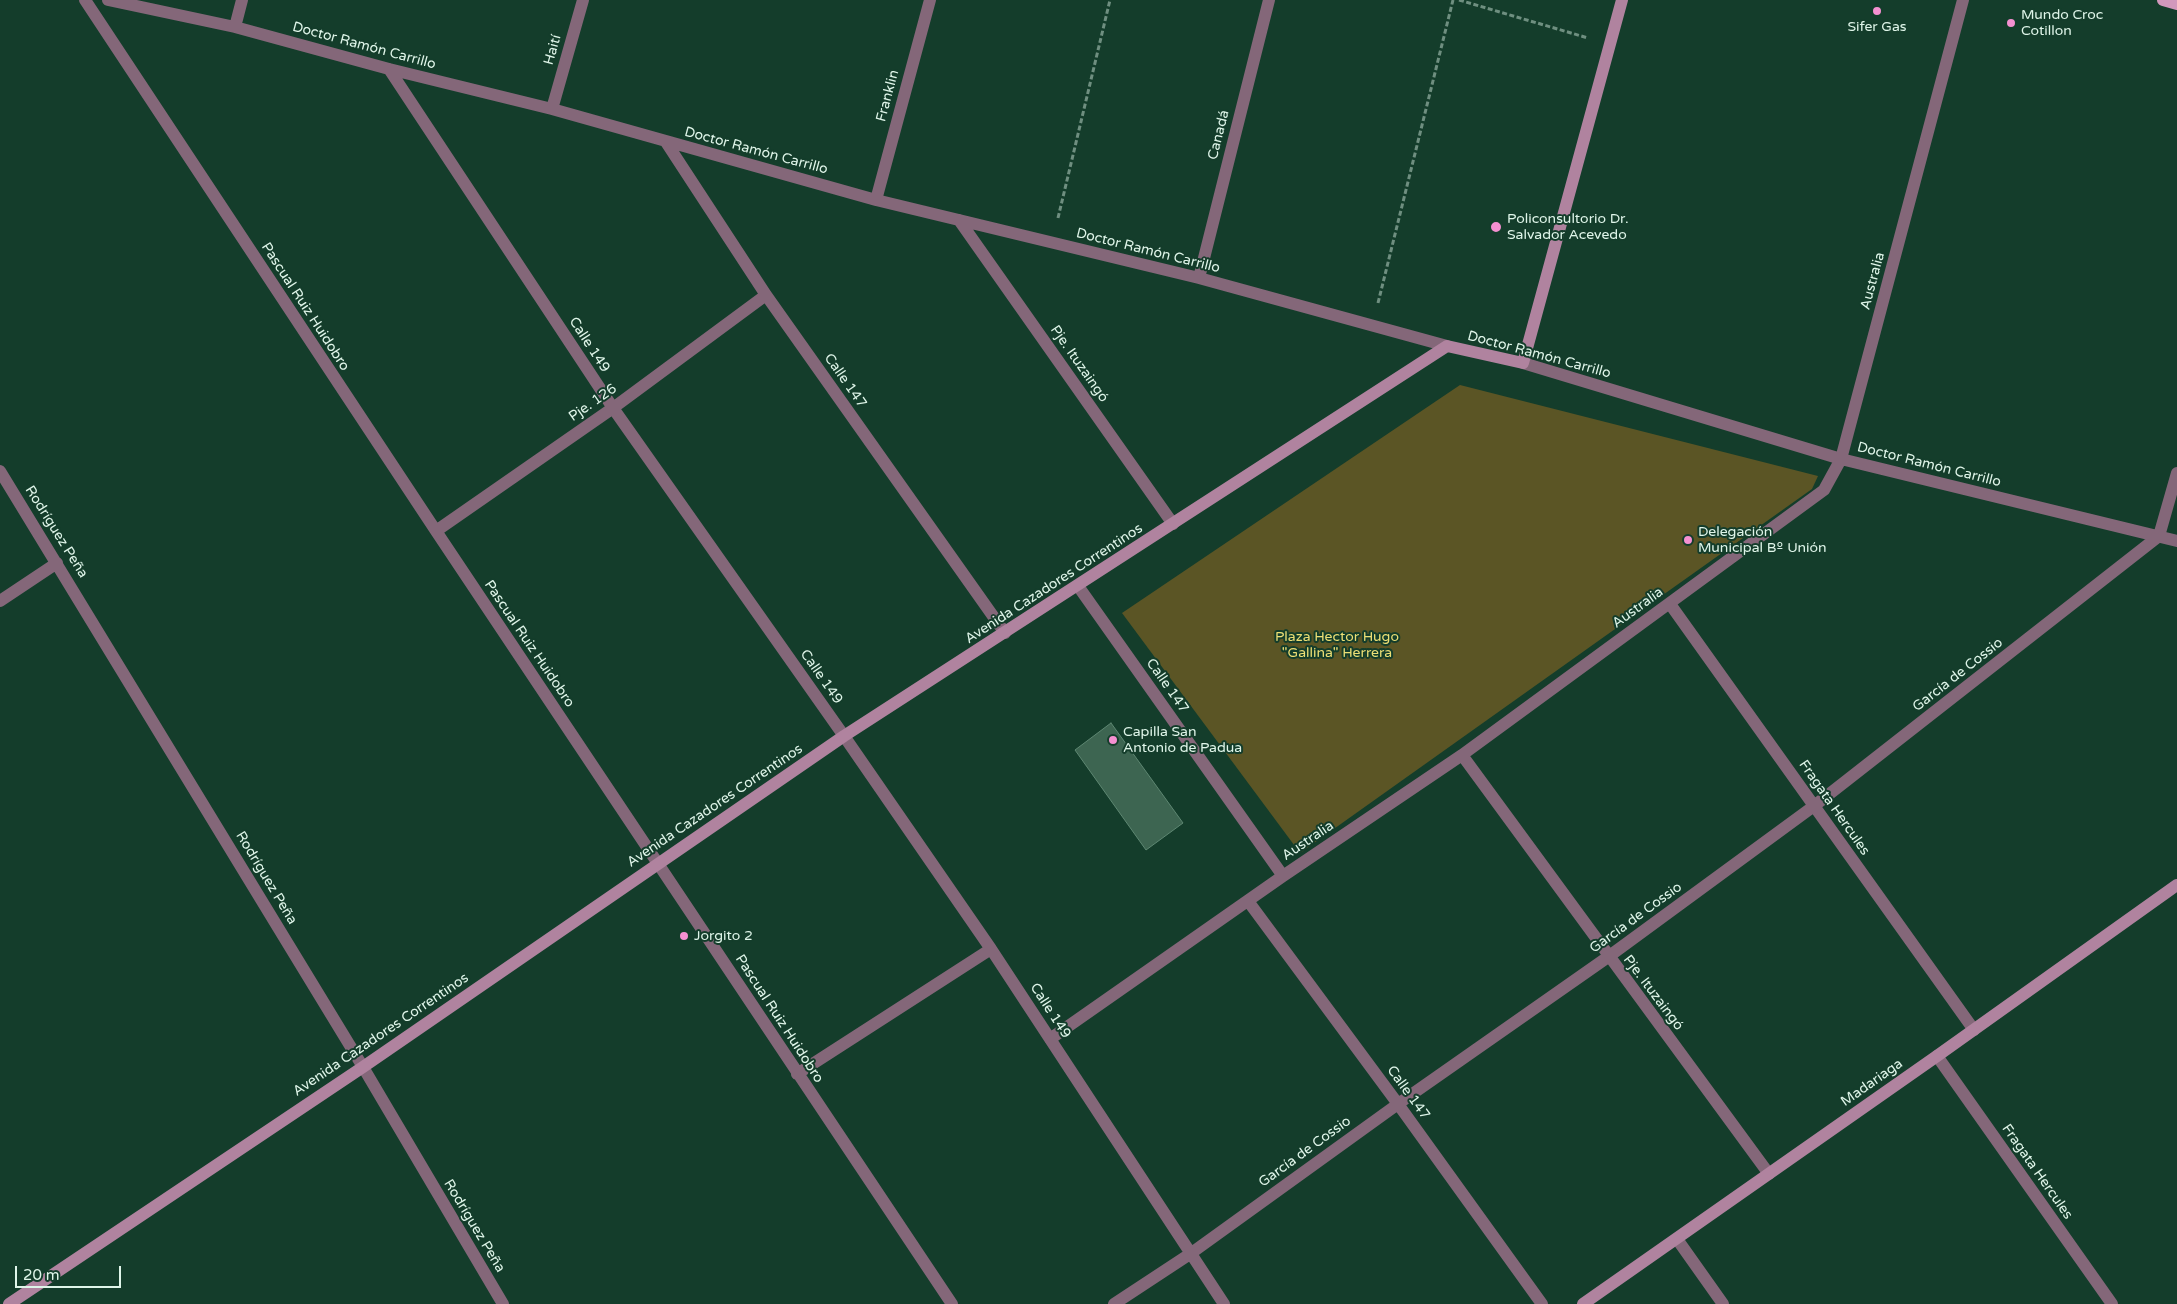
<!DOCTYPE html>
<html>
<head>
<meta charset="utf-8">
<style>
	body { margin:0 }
	#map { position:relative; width:2177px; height:1304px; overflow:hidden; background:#143d2b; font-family:"Varela Round",sans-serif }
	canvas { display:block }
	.scale { position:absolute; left:15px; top:1266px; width:106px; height:22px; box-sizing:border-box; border:2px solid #dff5e9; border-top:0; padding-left:6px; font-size:15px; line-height:18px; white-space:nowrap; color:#dff5e9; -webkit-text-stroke:4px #143d2b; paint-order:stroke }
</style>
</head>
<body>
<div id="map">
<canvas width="2177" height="1304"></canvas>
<div class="scale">20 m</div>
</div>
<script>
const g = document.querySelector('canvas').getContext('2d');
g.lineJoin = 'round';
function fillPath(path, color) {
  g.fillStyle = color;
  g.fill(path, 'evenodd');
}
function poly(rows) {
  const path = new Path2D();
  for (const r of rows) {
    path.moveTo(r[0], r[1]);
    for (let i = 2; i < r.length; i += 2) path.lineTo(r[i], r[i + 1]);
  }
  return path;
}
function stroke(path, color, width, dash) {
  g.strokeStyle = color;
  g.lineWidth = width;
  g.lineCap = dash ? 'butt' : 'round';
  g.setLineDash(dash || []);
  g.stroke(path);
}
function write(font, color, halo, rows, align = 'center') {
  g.font = font + ' "Varela Round",sans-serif';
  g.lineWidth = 4;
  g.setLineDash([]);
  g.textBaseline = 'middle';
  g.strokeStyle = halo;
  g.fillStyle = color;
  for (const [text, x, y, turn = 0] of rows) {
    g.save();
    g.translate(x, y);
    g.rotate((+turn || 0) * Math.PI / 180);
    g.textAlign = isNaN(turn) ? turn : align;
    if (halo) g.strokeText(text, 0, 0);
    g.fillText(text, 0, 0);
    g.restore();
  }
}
const green = poly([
	[1460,385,1818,476,1812,489,1300,853,1122,613]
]);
const building = poly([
	[1111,723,1183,823,1146,850,1075,750,1111,723]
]);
const path = poly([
	[1459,0,1588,38],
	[1058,218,1110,0],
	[1378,303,1453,0]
]);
const street = poly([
	[85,0,436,531,952,1304],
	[108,0,235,27,389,69,552,109,876,200,1199,278,1447,346],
	[235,27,242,0],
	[389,69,613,408,844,736,991,949,1224,1304],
	[552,109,583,0],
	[666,142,766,295,1005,633],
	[876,200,930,0],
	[959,220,1173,524],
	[1199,278,1269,0],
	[1523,363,1841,459,2177,541],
	[0,471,363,1067,503,1304],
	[436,531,613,408,766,295],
	[1078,586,1283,876],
	[0,601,57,563],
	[1670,604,1974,1030],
	[1462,755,1769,1174],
	[1248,901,1398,1104,1542,1304],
	[1050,1039,1283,876,1462,755,1824,490,1841,459,1963,0],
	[1937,1056,2112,1304],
	[797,1074,991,949],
	[1677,1239,1723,1304],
	[1114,1304,1190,1254,1398,1104,1608,957,1814,806,2159,536,2177,473]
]);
const secondary = poly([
	[9,1304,363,1067,844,736,1447,346,1523,363,1622,0],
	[1583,1304,1937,1056,2177,885]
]);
const primary = poly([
	[2163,0,2177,4]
]);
const markers = [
	[1877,11,5,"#f590d1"],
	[2011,23,5,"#f590d1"],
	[1496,227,6,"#f590d1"],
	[1688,540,5,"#f590d1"],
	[1113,740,5,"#f590d1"],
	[684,936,5,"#f590d1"]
];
const poiNames = [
	["Mundo Croc",2021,15],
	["Cotillon",2021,31],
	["Sifer Gas",1877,27,"center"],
	["Policonsultorio Dr.",1507,219],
	["Salvador Acevedo",1507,235],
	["Delegación",1698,532],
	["Municipal Bº Unión",1698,548],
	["Capilla San",1123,732],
	["Antonio de Padua",1123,748],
	["Jorgito 2",694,936]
];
const streetNames = [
	["Doctor Ramón Carrillo",364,46,15],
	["Haití",553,50,-74],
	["Franklin",888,96,-75],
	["Canadá",1219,135,-76],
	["Doctor Ramón Carrillo",756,151,15],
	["Doctor Ramón Carrillo",1148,251,14],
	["Australia",1873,281,-75],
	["Pascual Ruiz Huidobro",305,307,57],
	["Calle 149",589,345,57],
	["Doctor Ramón Carrillo",1539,355,15],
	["Pje. Ituzaingó",1079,364,55],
	["Calle 147",845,381,55],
	["Pje. 126",593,403,-35],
	["Doctor Ramón Carrillo",1929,465,14],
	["Rodríguez Peña",56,532,58],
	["Avenida Cazadores Correntinos",1054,584,-33],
	["Australia",1638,608,-36],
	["Pascual Ruiz Huidobro",529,644,56],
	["García de Cossio",1958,675,-38],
	["Calle 149",821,677,55],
	["Calle 147",1167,686,55],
	["Avenida Cazadores Correntinos",715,806,-34],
	["Fragata Hercules",1834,808,55],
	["Australia",1308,841,-34],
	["Rodríguez Peña",266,878,59],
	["García de Cossio",1636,918,-36],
	["Pje. Ituzaingó",1653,993,53],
	["Calle 149",1050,1011,57],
	["Pascual Ruiz Huidobro",779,1019,57],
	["Avenida Cazadores Correntinos",381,1035,-34],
	["Madariaga",1872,1083,-35],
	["Calle 147",1408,1093,54],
	["García de Cossio",1305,1152,-36],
	["Fragata Hercules",2037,1172,55],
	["Rodríguez Peña",474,1226,59]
];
const parkNames = [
	["Plaza Hector Hugo",1337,637],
	["\"Gallina\" Herrera",1337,653]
];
fillPath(green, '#5b5525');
fillPath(building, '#3d6551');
stroke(building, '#5e8772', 1);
stroke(path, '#6f8f80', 3, [5, 2.5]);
stroke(street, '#846779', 12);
stroke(secondary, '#b0839f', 12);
stroke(primary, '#d298bc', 12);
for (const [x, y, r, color] of markers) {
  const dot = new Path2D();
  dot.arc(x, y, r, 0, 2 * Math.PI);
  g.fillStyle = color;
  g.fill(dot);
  stroke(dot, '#143d2b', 2);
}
write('14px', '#dff5e9', '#143d2b', poiNames, 'left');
write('14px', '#dff5e9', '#143d2b', streetNames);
write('14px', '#eddf75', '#143d2b', parkNames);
</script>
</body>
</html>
